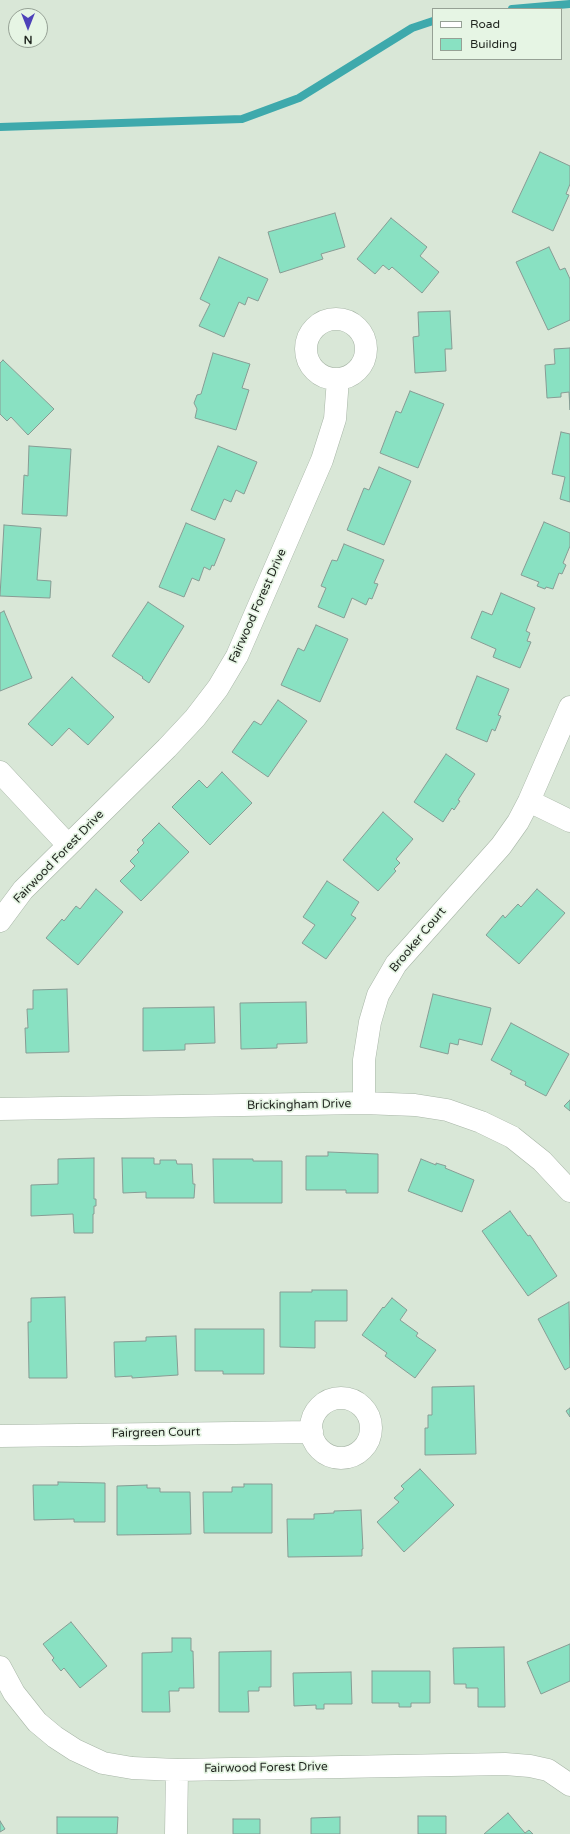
<!DOCTYPE html>
<html>
<head>
<meta charset="utf-8">
<style>
	body { margin:0 }
	#map { position:relative; width:570px; height:1834px; overflow:hidden; background:#d9e7d7; font-family:"Varela Round",sans-serif }
	canvas { display:block }
	.legend { position:absolute; left:432px; top:8px; width:130px; height:52px; box-sizing:border-box; background:#e6f5e4; border:1px solid #96a195; margin:0; padding:5px 7px; list-style:none; font-size:12px; color:#1f241e }
	.legend li { display:flex; align-items:center; gap:8px; height:20px }
	.legend b { width:20px; border:1px solid #96a195 }
	.north { position:absolute; left:8px; top:8px; width:40px; height:40px; box-sizing:border-box; background:#e6f5e4; border:1px solid #96a195; border-radius:50%; rotate:180deg; font-size:11px; font-weight:700; line-height:16px; text-align:center; color:#1f241e }
	.north::after { content:''; display:block; margin:auto; width:14px; height:18px; background:#4d42b9; clip-path:polygon(50% 0,100% 100%,50% 72%,0 100%) }
</style>
</head>
<body>
<div id="map">
<canvas width="570" height="1834"></canvas>
<ul class="legend">
<li><b style="height:5px;background:#fff"></b>Road</li>
<li><b style="height:11px;background:#89e1c2"></b>Building</li>
</ul>
<div class="north">N</div>
</div>
<script>
const g = document.querySelector('canvas').getContext('2d');
g.lineJoin = 'round';
function poly(rows) {
  const path = new Path2D();
  for (const r of rows) {
    if (r.length === 3) {
      path.moveTo(r[0] + r[2], r[1]);
      path.arc(r[0], r[1], r[2], 0, 2 * Math.PI);
      continue;
    }
    path.moveTo(r[0], r[1]);
    for (let i = 2; i < r.length; i += 2) path.lineTo(r[i], r[i + 1]);
  }
  return path;
}
function stroke(path, color, width, dash) {
  g.strokeStyle = color;
  g.lineWidth = width;
  g.lineCap = dash ? 'butt' : 'round';
  g.setLineDash(dash || []);
  g.stroke(path);
}
function fillPath(path, color) {
  g.fillStyle = color;
  g.fill(path, 'evenodd');
}
function write(font, color, halo, rows, align = 'center') {
  g.font = font + ' "Varela Round",sans-serif';
  g.lineWidth = 3.5;
  g.setLineDash([]);
  g.textBaseline = 'middle';
  g.strokeStyle = halo;
  g.fillStyle = color;
  for (const [text, x, y, turn = 0] of rows) {
    g.save();
    g.translate(x, y);
    g.rotate((+turn || 0) * Math.PI / 180);
    g.textAlign = isNaN(turn) ? turn : align;
    if (halo) g.strokeText(text, 0, 0);
    g.fillText(text, 0, 0);
    g.restore();
  }
}
const stream = poly([
	[512,9,570,4],
	[0,127,242,119,299,98,412,28,433,21]
]);
const building = poly([
	[540,152,570,166,570,184,566,194,569,195,553,231,512,212,540,152],
	[335,213,345,247,321,254,323,259,280,273,268,232,335,213],
	[391,218,427,247,420,256,439,272,422,293,392,267,389,270,383,265,375,274,357,259,391,218],
	[549,247,560,270,565,268,570,279,570,320,548,330,516,262,549,247],
	[219,257,268,279,258,301,248,297,245,305,239,302,224,337,199,326,210,304,200,299,219,257],
	[450,311,452,349,445,349,446,371,415,373,413,337,419,336,418,312,450,311],
	[570,348,570,410,569,392,561,393,561,397,547,398,545,365,555,364,554,349,570,348],
	[213,353,250,364,242,388,249,390,236,430,195,418,197,409,194,403,197,395,201,394,213,353],
	[3,360,54,409,28,435,11,417,7,421,0,414,0,363,3,360],
	[410,391,444,404,418,468,380,453,396,411,401,413,410,391],
	[561,432,570,434,570,502,560,499,565,477,552,474,561,432],
	[29,446,71,449,67,516,22,514,24,475,28,476,29,446],
	[218,446,257,462,244,494,236,490,231,502,224,499,215,520,191,510,218,446],
	[379,467,411,481,384,545,347,530,364,488,369,490,379,467],
	[544,522,570,533,570,546,563,563,566,565,562,574,559,573,553,589,546,587,545,589,537,586,539,582,521,575,544,522],
	[186,523,225,539,214,566,212,565,210,570,204,567,199,581,192,578,184,597,159,587,186,523],
	[4,525,41,528,37,580,51,581,50,598,0,596,4,525],
	[344,544,384,560,374,583,378,584,372,599,369,598,366,605,352,598,344,618,318,607,326,588,321,586,332,560,337,561,344,544],
	[501,593,535,608,526,631,530,633,527,641,531,642,520,668,493,657,496,649,471,638,482,611,492,615,501,593],
	[148,602,184,626,149,683,142,678,143,677,112,656,148,602],
	[4,611,32,678,0,691,0,613,4,611],
	[316,625,348,639,320,702,281,685,298,648,304,651,316,625],
	[477,676,509,689,498,715,501,716,495,731,492,729,487,742,456,729,477,676],
	[72,677,114,717,88,745,69,728,52,746,28,724,72,677],
	[278,700,307,721,268,777,232,752,254,721,261,725,278,700],
	[446,754,475,774,458,800,460,801,454,810,452,808,443,822,414,802,446,754],
	[222,772,252,803,210,845,172,807,199,780,207,788,222,772],
	[383,812,413,839,396,859,400,863,394,869,396,871,378,891,343,860,383,812],
	[159,823,189,852,141,901,120,881,135,866,130,861,139,852,137,850,144,843,142,840,159,823],
	[327,881,359,902,351,915,356,918,326,959,302,943,315,925,303,917,327,881],
	[96,889,123,912,78,965,46,938,62,919,64,921,76,906,80,909,96,889],
	[537,889,565,913,519,964,486,935,503,915,505,918,518,904,521,907,537,889],
	[67,989,69,1052,26,1053,25,1028,28,1028,27,1009,33,1009,33,990,67,989],
	[433,994,491,1008,482,1045,459,1039,458,1045,450,1043,448,1054,420,1047,433,994],
	[306,1002,307,1043,277,1044,277,1048,241,1049,240,1003,306,1002],
	[214,1007,215,1043,185,1044,185,1050,143,1051,143,1008,214,1007],
	[511,1023,569,1054,546,1096,525,1085,526,1082,510,1074,512,1071,491,1060,511,1023],
	[570,1100,570,1111,564,1106,570,1100],
	[328,1152,378,1154,378,1193,346,1193,346,1190,306,1190,306,1156,328,1156,328,1152],
	[94,1158,94,1199,96,1199,96,1206,94,1206,94,1214,93,1214,93,1233,74,1233,73,1214,31,1216,31,1185,58,1184,58,1159,94,1158],
	[122,1158,154,1158,154,1164,160,1164,160,1160,176,1160,177,1164,192,1164,193,1184,195,1184,194,1198,146,1198,146,1192,123,1193,122,1158],
	[213,1159,253,1159,253,1161,282,1161,282,1203,214,1203,213,1159],
	[421,1159,436,1165,436,1163,446,1166,445,1168,474,1180,462,1212,408,1191,421,1159],
	[510,1211,528,1236,530,1235,557,1276,528,1296,482,1231,510,1211],
	[312,1290,347,1290,347,1321,315,1321,315,1348,280,1347,280,1292,312,1292,312,1290],
	[65,1297,67,1378,29,1378,28,1322,31,1322,31,1298,65,1297],
	[392,1298,407,1310,400,1320,418,1333,416,1336,436,1350,415,1378,385,1356,387,1353,362,1335,383,1307,384,1308,392,1298],
	[569,1302,570,1367,565,1370,538,1319,569,1302],
	[195,1329,264,1329,264,1374,223,1374,223,1371,195,1371,195,1329],
	[176,1336,178,1375,132,1378,132,1376,115,1377,114,1342,146,1341,146,1337,176,1336],
	[474,1386,476,1454,425,1455,425,1428,428,1428,428,1415,432,1415,432,1387,474,1386],
	[570,1408,570,1417,566,1411,570,1408],
	[420,1469,454,1505,404,1552,377,1522,399,1502,394,1498,404,1489,401,1486,420,1469],
	[58,1482,105,1483,105,1522,74,1522,74,1519,34,1520,33,1485,58,1485,58,1482],
	[244,1484,272,1484,272,1533,204,1533,203,1492,232,1492,232,1487,244,1487,244,1484],
	[147,1485,147,1488,160,1488,160,1492,190,1492,191,1534,117,1535,117,1486,147,1485],
	[361,1510,363,1549,362,1549,362,1556,288,1557,287,1519,314,1519,314,1514,334,1513,334,1511,361,1510],
	[71,1622,107,1666,80,1688,64,1668,61,1671,52,1660,54,1658,43,1644,71,1622],
	[172,1638,191,1638,191,1651,193,1651,194,1688,179,1688,179,1691,169,1691,170,1712,142,1712,142,1653,172,1652,172,1638],
	[570,1644,570,1681,541,1694,527,1662,570,1644],
	[504,1647,505,1707,478,1707,478,1688,466,1688,466,1684,454,1684,453,1648,504,1647],
	[271,1651,271,1687,259,1687,259,1691,248,1691,249,1712,219,1712,219,1652,271,1651],
	[372,1671,430,1671,430,1703,411,1703,411,1707,399,1707,399,1703,372,1703,372,1671],
	[351,1672,352,1704,324,1704,324,1709,316,1709,316,1705,294,1706,293,1673,351,1672],
	[508,1813,525,1833,529,1830,533,1834,484,1834,508,1813],
	[418,1816,446,1816,446,1834,418,1834,418,1816],
	[57,1817,118,1817,117,1834,57,1834,57,1817],
	[340,1817,340,1834,311,1834,311,1818,340,1817],
	[233,1819,260,1819,260,1834,233,1834,233,1819],
	[0,1821,5,1829,0,1832,0,1821]
]);
const minor = poly([
	[336,349,30],
	[0,772,68,845],
	[529,801,570,821],
	[0,921,23,890,167,748,195,718,218,688,237,656,322,460,335,419,338,379],
	[364,1103,364,1060,370,1022,378,995,396,964,501,846,518,822,529,801,570,707],
	[0,1109,364,1103,415,1105,447,1110,481,1122,512,1137,542,1161,570,1191],
	[341,1428,30],
	[0,1436,312,1432],
	[0,1667,14,1693,37,1722,55,1737,75,1750,103,1763,132,1768,177,1770,505,1764,530,1766,548,1770,570,1785],
	[176,1834,177,1770]
]);
const streetNames = [
	["Fairwood Forest Drive",258,606,-66],
	["Fairwood Forest Drive",59,857,-46],
	["Brooker Court",418,940,-50],
	["Brickingham Drive",299,1105,-1],
	["Fairgreen Court",156,1433,-1],
	["Fairwood Forest Drive",266,1768,-1]
];
stroke(stream, '#3ea9ac', 8);
fillPath(building, '#89e1c2');
stroke(building, '#879c94', 1);
stroke(minor, '#a8b6a7', 23);
stroke(minor, '#fff', 22);
write('12px', '#1f241e', '#e6f5e4', streetNames);
</script>
</body>
</html>
